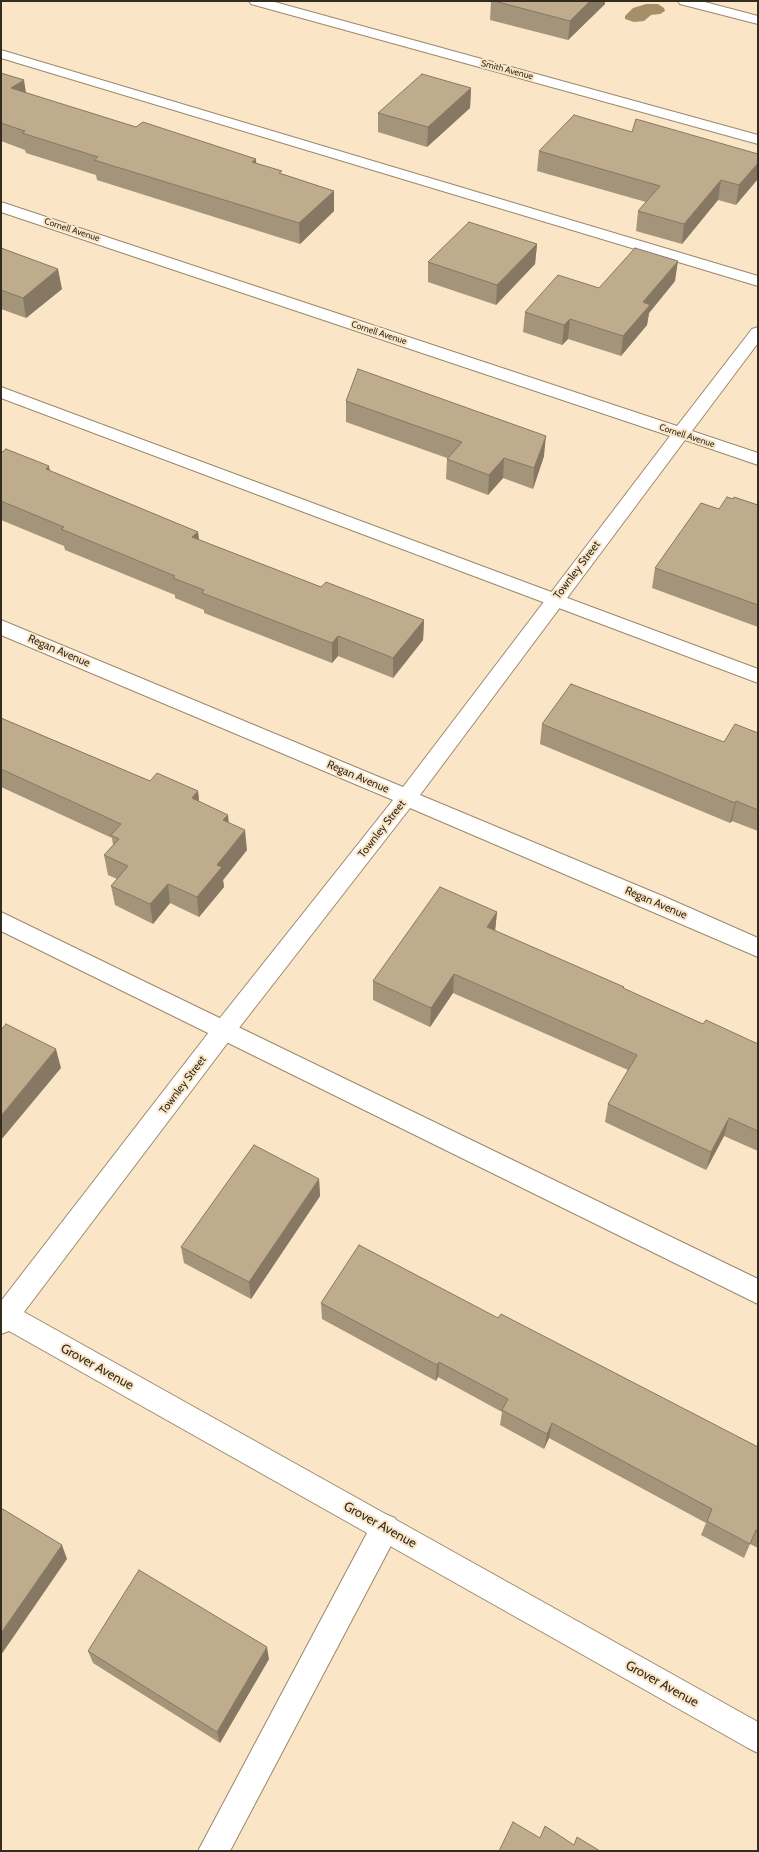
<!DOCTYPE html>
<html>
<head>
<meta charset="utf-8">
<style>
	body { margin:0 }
	#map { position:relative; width:759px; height:1852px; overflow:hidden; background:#fae6c6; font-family:Cabin,sans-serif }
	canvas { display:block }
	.frame { position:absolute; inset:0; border:2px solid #332c1f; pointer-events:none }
</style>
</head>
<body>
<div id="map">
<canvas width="759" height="1852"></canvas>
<div class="frame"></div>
</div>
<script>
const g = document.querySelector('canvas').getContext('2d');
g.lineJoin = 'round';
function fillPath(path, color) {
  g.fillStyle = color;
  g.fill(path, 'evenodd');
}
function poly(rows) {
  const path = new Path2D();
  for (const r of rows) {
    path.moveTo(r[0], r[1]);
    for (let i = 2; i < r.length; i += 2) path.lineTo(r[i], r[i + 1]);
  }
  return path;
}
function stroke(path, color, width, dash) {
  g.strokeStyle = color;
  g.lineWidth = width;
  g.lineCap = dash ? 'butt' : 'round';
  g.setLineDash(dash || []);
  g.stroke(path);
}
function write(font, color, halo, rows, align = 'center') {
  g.font = font + ' Cabin,sans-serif';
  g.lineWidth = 4;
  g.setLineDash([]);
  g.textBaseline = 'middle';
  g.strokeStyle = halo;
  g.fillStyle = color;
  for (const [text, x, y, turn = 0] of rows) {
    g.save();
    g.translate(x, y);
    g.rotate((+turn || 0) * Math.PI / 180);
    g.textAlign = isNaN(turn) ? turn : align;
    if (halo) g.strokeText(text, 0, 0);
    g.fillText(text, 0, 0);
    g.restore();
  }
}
const water = poly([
	[646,4,658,4,664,8,665,11,660,14,651,15,644,21,634,22,625,19,625,16,633,8]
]);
const lane = poly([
	[678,1,701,1,758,16,758,24,680,4,678,1],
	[1,50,758,276,758,286,1,58,1,50],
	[1,387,758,669,758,683,1,398,1,387],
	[1,912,758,1279,758,1304,1,931,1,912],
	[385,1514,395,1518,399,1528,395,1538,230,1851,198,1851,375,1518,385,1514]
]);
const street = poly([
	[1,202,677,426,752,329,758,327,758,343,692,431,758,453,758,465,685,440,420,795,665,897,758,938,758,957,410,808,232,1037,24,1312,758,1722,758,1753,748,1748,9,1331,1,1334,1,1301,216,1023,393,800,1,635,1,620,403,787,670,436,1,212,1,202]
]);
const secondary = poly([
	[249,1,271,1,758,135,758,144,251,4,249,1]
]);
const wall = poly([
	[491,1,605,1,605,4,568,40,490,20],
	[1,73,26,93,136,127,256,163,282,174,334,191,334,211,300,244,97,180,96,175,26,153,25,150,1,141],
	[471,88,470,108,427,147,378,132,378,113],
	[632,132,758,154,736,205,718,200,682,244,636,231,638,211,646,202,537,171,539,151],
	[537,244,535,264,496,305,428,282,428,262],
	[1,248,62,289,26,318,1,309],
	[675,281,649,313,647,325,621,356,568,339,562,345,523,332,525,312,599,288],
	[346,401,544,456,533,489,503,478,488,495,446,479,447,459,447,458,346,422],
	[1,453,50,471,198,532,199,540,321,587,424,620,423,640,393,678,338,656,332,663,204,613,204,610,175,598,175,595,65,550,64,546,1,520],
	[733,499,758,505,758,627,652,588,655,568,719,509],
	[1,718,150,781,198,791,199,801,229,823,247,850,223,880,224,887,199,917,170,903,153,924,115,905,111,886,117,879,108,875,104,855,113,845,112,838,1,787],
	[542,724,724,742,758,733,758,831,732,821,730,823,540,744],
	[497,912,495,931,624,987,623,989,703,1024,758,1044,758,1151,724,1136,706,1170,605,1122,608,1104,628,1070,453,993,430,1027,373,1000,373,981],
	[319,1179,320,1196,251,1299,184,1263,181,1247],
	[321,1303,498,1318,758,1447,758,1548,750,1544,744,1558,701,1535,706,1523,549,1438,544,1449,500,1425,502,1412,438,1377,436,1381,322,1319],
	[88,1651,269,1659,220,1743,93,1663]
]);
const shadedWall = poly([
	[590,1,605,1,605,4,568,40,570,21],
	[24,80,27,99,11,88],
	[471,88,470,108,427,147,428,127],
	[256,159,257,178,252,162],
	[758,163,758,179,736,205,739,185],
	[721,180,718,200,682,244,684,224],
	[334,191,334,211,300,244,299,223],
	[537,244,535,264,496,305,497,285],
	[678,261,675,281,649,313,647,325,621,356,623,336,643,302],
	[58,269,62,289,26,318,23,298],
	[570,319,568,339,562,345,564,325],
	[546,436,544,456,533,489,534,468],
	[504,458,503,478,488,495,489,475],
	[49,466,53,487,46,469],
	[198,532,200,552,192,537],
	[424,620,423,640,393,678,393,658],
	[338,636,338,656,332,663,332,643],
	[198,791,200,811,192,798],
	[736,801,732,821,730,823,735,803],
	[228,815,230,834,223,820],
	[245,830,247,850,223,880,224,887,199,917,197,897,217,865],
	[168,884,170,903,153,924,150,904],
	[497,912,495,931,487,927],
	[454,974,453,993,430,1027,431,1008],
	[56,1049,61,1068,1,1140,1,1116],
	[729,1118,724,1136,706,1170,711,1152],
	[319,1179,320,1196,251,1299,249,1282],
	[439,1362,438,1377,436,1381,437,1365],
	[552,1423,549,1438,544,1449,547,1434],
	[62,1545,67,1559,1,1655,1,1633],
	[267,1647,269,1659,220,1743,217,1732]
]);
const building = poly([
	[494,1,590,1,570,21,494,1],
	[1,73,24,80,11,88,136,127,143,122,256,159,252,162,282,171,279,173,334,191,299,223,94,160,98,157,22,133,25,131,1,123,1,73],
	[422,74,471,88,428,127,378,113,422,74],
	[574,115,632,132,636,119,758,154,758,163,739,185,721,180,684,224,638,211,660,186,539,151,574,115],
	[469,222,537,244,497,285,428,262,469,222],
	[1,248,58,269,23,298,1,290,1,248],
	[635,248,678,261,643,302,650,305,623,336,570,319,564,325,525,312,558,275,599,288,635,248],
	[358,369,546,436,534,468,504,458,489,475,447,459,462,442,346,401,358,369],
	[6,449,49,466,46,469,198,532,192,537,321,587,326,582,424,620,393,658,338,636,332,643,202,593,204,590,173,578,175,576,61,529,64,527,1,501,1,453,6,449],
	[727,497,733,499,734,497,758,505,758,605,655,568,701,503,719,509,727,497],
	[571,684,724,742,735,724,758,733,758,810,736,801,735,803,542,724,571,684],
	[1,718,150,781,157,773,198,791,192,798,228,815,223,820,245,830,217,865,222,867,197,897,168,884,150,904,111,886,128,866,104,855,119,839,111,835,121,824,1,769,1,718],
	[440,887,497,912,487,927,624,987,623,988,703,1024,706,1020,758,1044,758,1131,729,1118,711,1152,608,1104,637,1055,454,974,431,1008,373,981,440,887],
	[6,1024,56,1049,1,1116,1,1030,6,1024],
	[254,1145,319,1179,249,1282,181,1247,254,1145],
	[359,1245,498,1318,501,1314,758,1447,758,1531,756,1530,750,1544,707,1521,712,1509,552,1423,547,1434,502,1410,508,1399,439,1362,437,1365,321,1303,359,1245],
	[1,1508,62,1545,1,1633,1,1508],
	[139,1570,267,1647,217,1732,88,1651,139,1570],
	[513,1822,540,1838,545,1826,574,1845,577,1837,600,1851,499,1851,513,1822]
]);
const farStreetnames = [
	["Smith Avenue",507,70,15],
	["Cornell Avenue",72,230,18],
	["Cornell Avenue",379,333,18],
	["Cornell Avenue",687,436,18]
];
const streetNames = [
	["Townley Street",577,570,-53],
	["Regan Avenue",59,651,23],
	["Regan Avenue",358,777,23],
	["Townley Street",382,829,-52],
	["Regan Avenue",656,903,23],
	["Townley Street",183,1085,-53]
];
const nearStreetnames = [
	["Grover Avenue",97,1367,29],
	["Grover Avenue",380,1525,29],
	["Grover Avenue",662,1684,29]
];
fillPath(water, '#a68e68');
stroke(lane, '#9b886b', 2);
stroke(street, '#9b886b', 2);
stroke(secondary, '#9b886b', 2);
fillPath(lane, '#fff');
fillPath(street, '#fff');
fillPath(secondary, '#fff');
fillPath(wall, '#a49479');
fillPath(shadedWall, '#867863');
fillPath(building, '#bfac8d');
stroke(building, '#867863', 1);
write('9px', '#332c1f', '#fae6c6', farStreetnames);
write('11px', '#332c1f', '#fae6c6', streetNames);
write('13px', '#332c1f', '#fae6c6', nearStreetnames);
</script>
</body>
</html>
